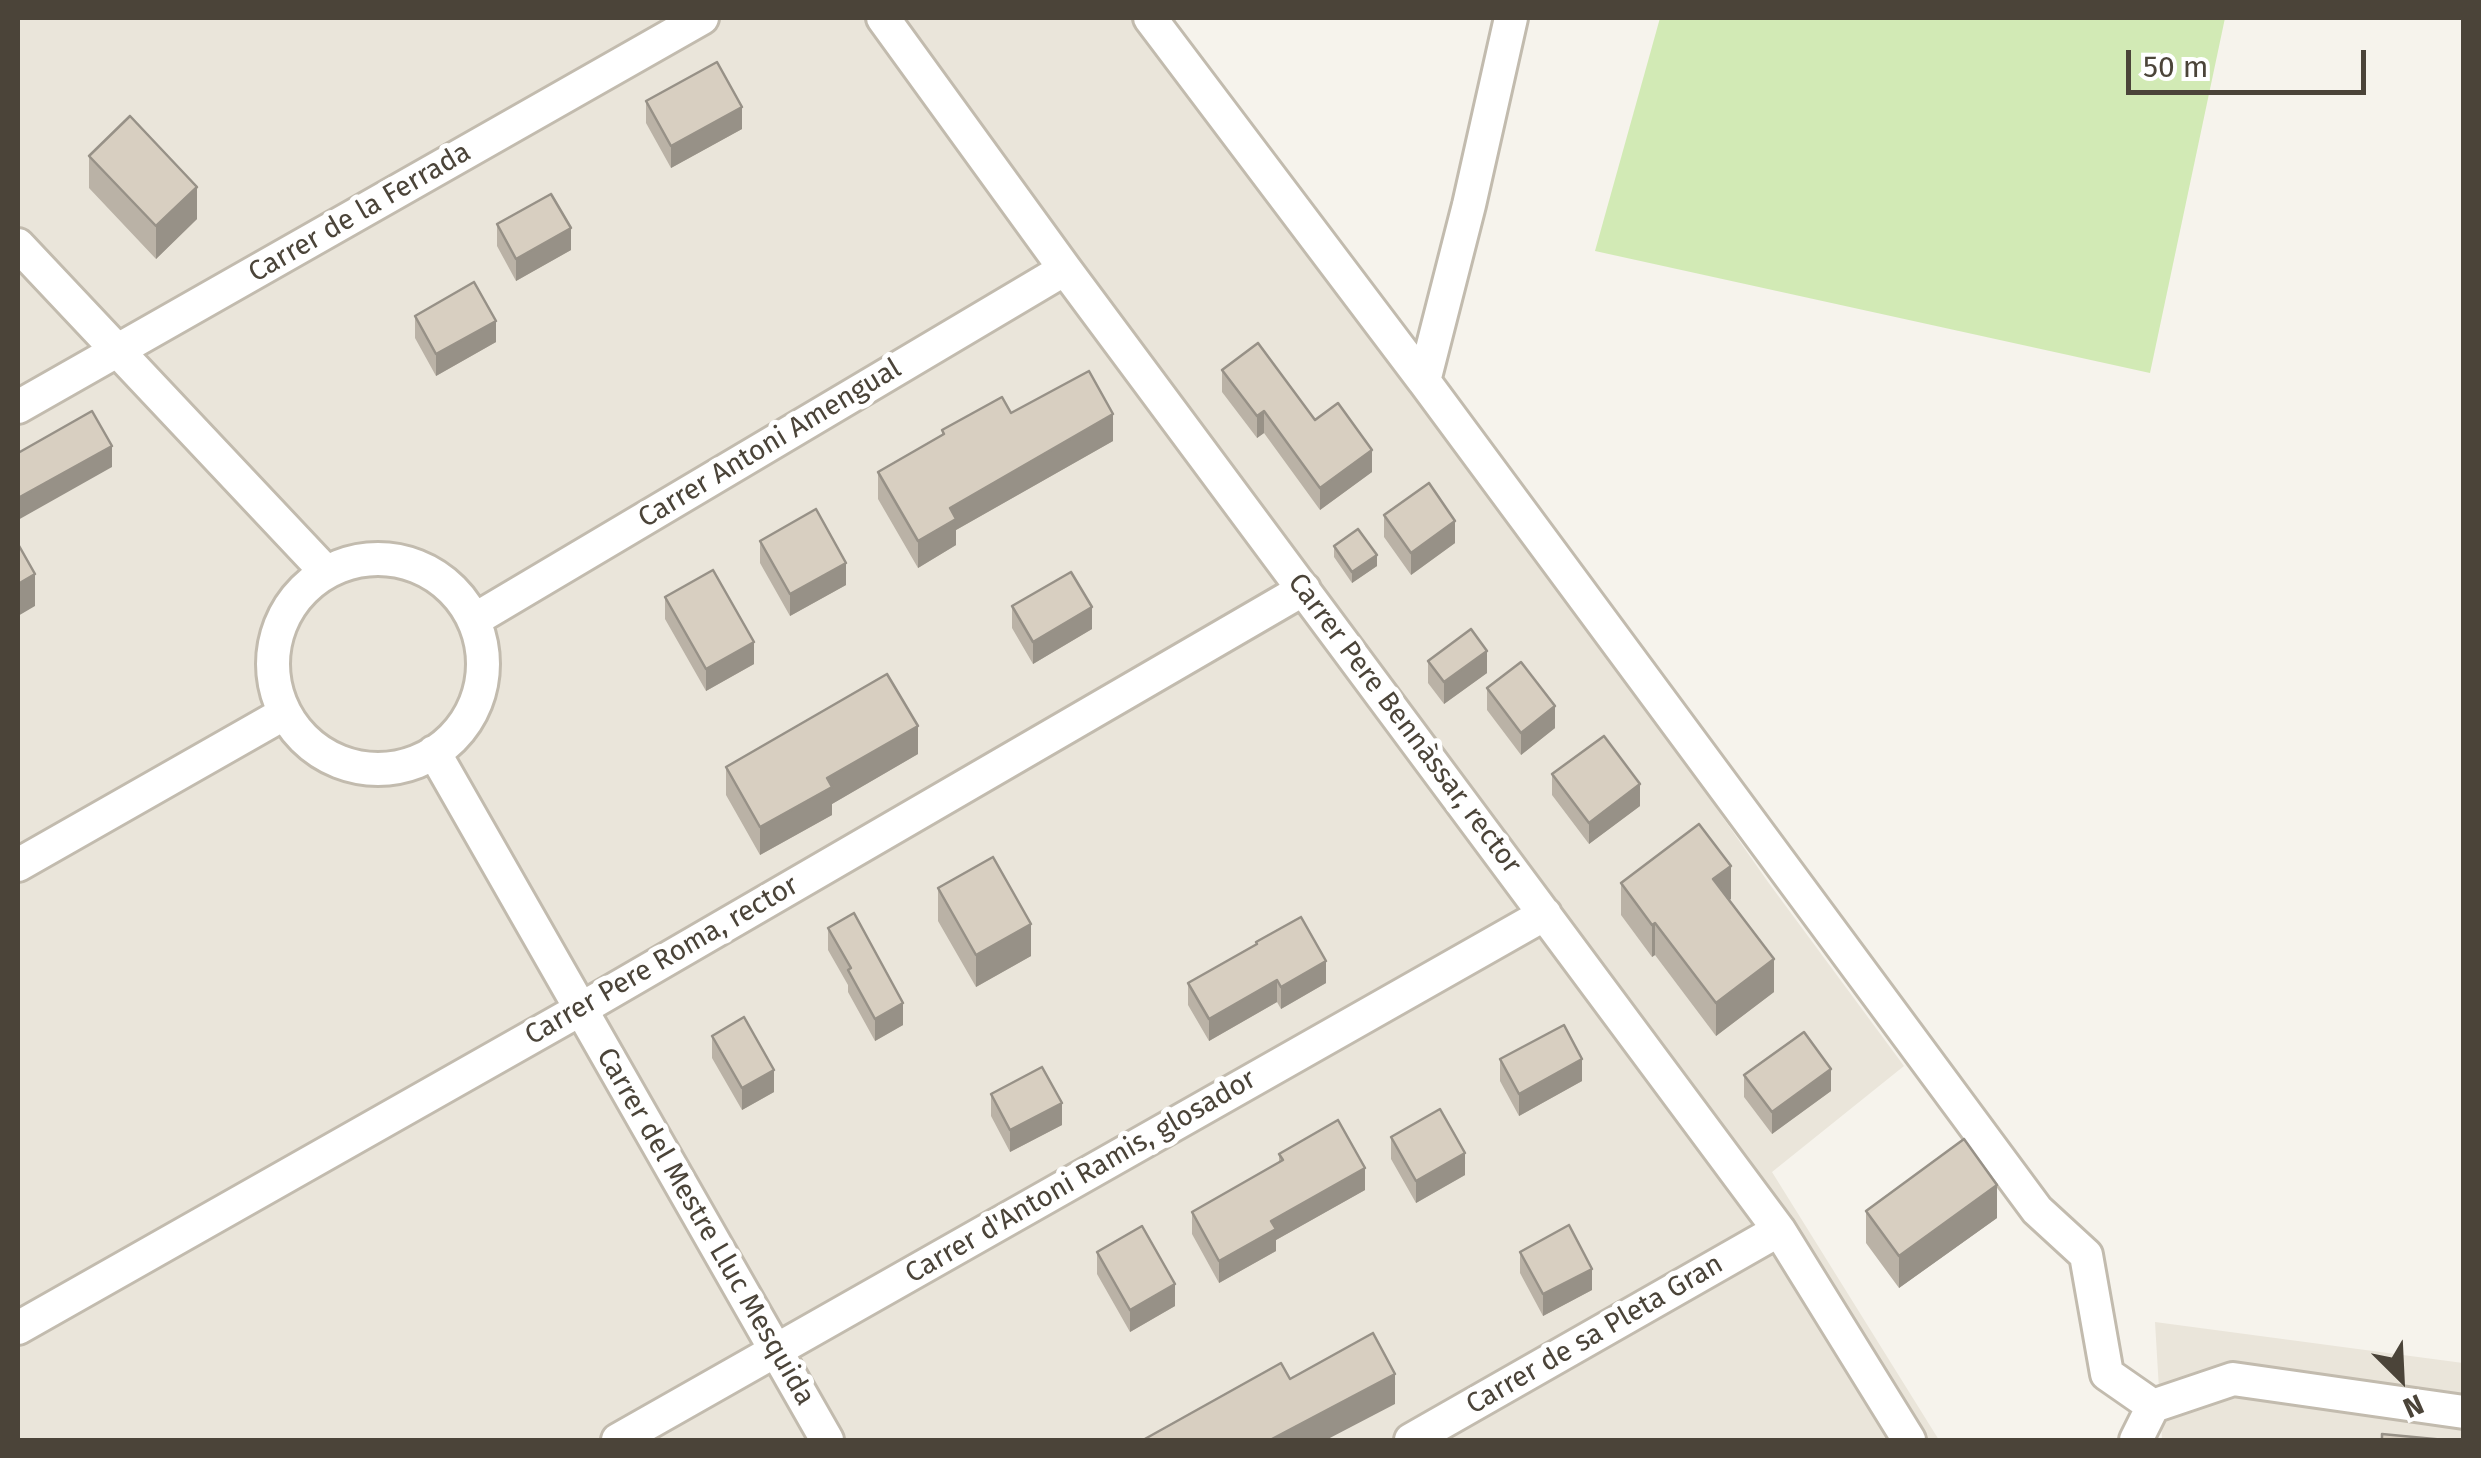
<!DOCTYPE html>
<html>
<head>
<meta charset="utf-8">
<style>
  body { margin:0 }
  #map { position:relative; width:2481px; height:1458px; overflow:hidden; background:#f6f3ec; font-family:"Fira Sans",sans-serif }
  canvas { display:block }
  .frame { position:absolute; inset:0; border:20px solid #4b4439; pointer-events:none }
  .north { position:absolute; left:2351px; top:1328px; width:100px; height:100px; -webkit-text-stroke:8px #fff; paint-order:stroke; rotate:156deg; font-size:28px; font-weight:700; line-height:40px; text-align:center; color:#4b4439 }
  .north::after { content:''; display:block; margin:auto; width:35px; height:45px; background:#4b4439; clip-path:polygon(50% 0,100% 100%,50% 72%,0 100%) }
  .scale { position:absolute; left:2126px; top:50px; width:240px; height:45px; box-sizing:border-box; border:5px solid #4b4439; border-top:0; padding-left:12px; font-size:30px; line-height:35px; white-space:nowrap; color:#4b4439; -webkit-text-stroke:8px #fff; paint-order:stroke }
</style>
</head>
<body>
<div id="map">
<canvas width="2481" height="1458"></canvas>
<div class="frame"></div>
<div class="north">N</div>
<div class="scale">50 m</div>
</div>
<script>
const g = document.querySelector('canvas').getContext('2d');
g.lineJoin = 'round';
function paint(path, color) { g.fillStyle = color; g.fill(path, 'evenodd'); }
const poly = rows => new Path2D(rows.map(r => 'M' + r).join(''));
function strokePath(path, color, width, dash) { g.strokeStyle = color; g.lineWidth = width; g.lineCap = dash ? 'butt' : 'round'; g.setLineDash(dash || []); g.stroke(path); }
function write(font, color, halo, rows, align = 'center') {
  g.font = font + ' "Fira Sans",sans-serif'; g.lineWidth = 10; g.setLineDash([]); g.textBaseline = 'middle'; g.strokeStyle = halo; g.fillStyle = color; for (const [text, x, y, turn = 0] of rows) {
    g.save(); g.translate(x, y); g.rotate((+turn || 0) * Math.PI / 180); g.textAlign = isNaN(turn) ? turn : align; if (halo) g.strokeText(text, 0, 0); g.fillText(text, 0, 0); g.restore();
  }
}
const residential = poly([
  [18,18,1146,18,1394,346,1768,882,1904,1066,1772,1172,1939,1440,18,1440],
  [2155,1322,2463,1363,2463,1440,2162,1440]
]);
const green = poly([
  [1660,18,2225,18,2150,373,1595,251]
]);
const minor = poly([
  [883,18,1065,269,1779,1230,1909,1440],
  [1150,18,1424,381],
  [1511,18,1469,205,1424,381,2037,1210,2086,1255,2107,1374,2153,1406],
  [18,245,326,572],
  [18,407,702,18],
  '273 664a105 105 0 1 1 210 0a105 105 0 1 1-210 0Z',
  [474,620,1065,269],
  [434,752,827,1440],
  [18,865,285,713],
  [18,1328,581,1009,1304,589],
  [2153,1406,2233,1379,2464,1412],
  [618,1440,1545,914],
  [1411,1440,1779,1230],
  [2136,1440,2153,1406]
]);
const wall = poly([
  [646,101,742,129,671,168,646,123],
  [89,156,197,219,156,259,89,188],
  [497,224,571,250,516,281,497,246],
  [415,316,496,342,436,376,415,338],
  [1222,370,1315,420,1372,472,1320,510,1264,433,1257,438,1222,392],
  [1011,413,1113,441,956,530,956,545,918,568,878,499,878,472,942,435,942,430],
  [1384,515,1455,543,1411,575,1384,537],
  [760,541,846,585,790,616,760,563],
  [1334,546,1377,566,1352,583,1334,557],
  [665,597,754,664,706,691,665,619],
  [1012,606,1092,629,1033,664,1012,628],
  [1428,661,1487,673,1444,704,1428,683],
  [1487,688,1555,728,1521,755,1487,710],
  [918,754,832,804,832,815,760,855,726,795,726,767],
  [1552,774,1640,806,1589,844,1552,795],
  [1621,883,1731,899,1729,900,1774,992,1716,1036,1655,955,1652,957,1621,915],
  [938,888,1031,956,976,987,938,921],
  [828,928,903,1025,875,1041,848,992,848,985,828,950],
  [1256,942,1326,983,1281,1009,1277,1002,1209,1041,1188,1005,1188,983,1256,945],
  [712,1036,774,1092,742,1110,712,1058],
  [1500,1059,1582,1081,1519,1116,1500,1081],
  [1744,1075,1831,1091,1772,1134,1744,1097],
  [991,1094,1062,1125,1010,1152,991,1116],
  [1391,1137,1465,1175,1416,1203,1391,1159],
  [1279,1154,1365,1190,1276,1240,1276,1251,1219,1283,1192,1234,1192,1212,1279,1163],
  [1866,1211,1997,1218,1899,1288,1866,1243],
  [1097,1252,1175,1306,1130,1332,1097,1274],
  [1520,1252,1592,1290,1543,1316,1520,1273]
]);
const shadedWall = poly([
  [742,107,742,129,671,168,671,146],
  [197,187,197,219,156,259,156,226],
  [571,228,571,250,516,281,516,259],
  [496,321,496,342,436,376,436,354],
  [1264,411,1264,433,1257,438,1257,416],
  [1113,414,1113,441,956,530,956,545,918,568,918,541,950,508],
  [112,446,112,467,18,520,18,498],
  [1372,450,1372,472,1320,510,1320,488],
  [1455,521,1455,543,1411,575,1411,553],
  [1377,555,1377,566,1352,583,1352,572],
  [846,563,846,585,790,616,790,594],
  [35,574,35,606,18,616,18,584],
  [1092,607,1092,629,1033,664,1033,642],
  [754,642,754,664,706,691,706,669],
  [1487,651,1487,673,1444,704,1444,682],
  [1555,706,1555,728,1521,755,1521,733],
  [918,726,918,754,832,804,832,815,760,855,760,827,827,778],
  [1640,784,1640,806,1589,844,1589,823],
  [1731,866,1731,899,1713,912,1713,879],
  [1655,923,1655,955,1652,957,1652,925],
  [1031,924,1031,956,976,987,976,955],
  [1774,959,1774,992,1716,1036,1716,1003],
  [1326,961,1326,983,1281,1009,1281,987],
  [1277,980,1277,1002,1209,1041,1209,1019],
  [903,1003,903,1025,875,1041,875,1019],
  [1582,1059,1582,1081,1519,1116,1519,1094],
  [1831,1069,1831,1091,1772,1134,1772,1112],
  [774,1070,774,1092,742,1110,742,1088],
  [1062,1103,1062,1125,1010,1152,1010,1130],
  [1465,1153,1465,1175,1416,1203,1416,1181],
  [1365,1168,1365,1190,1276,1240,1276,1251,1219,1283,1219,1261,1271,1221],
  [1997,1185,1997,1218,1899,1288,1899,1256],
  [1592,1269,1592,1290,1543,1316,1543,1294],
  [1175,1284,1175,1306,1130,1332,1130,1310],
  [1395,1374,1395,1404,1326,1440,1270,1440]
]);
const building = poly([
  [717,62,742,107,671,146,646,101,717,62],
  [130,116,197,187,156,226,89,156,130,116],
  [551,194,571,228,516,259,497,224,551,194],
  [474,282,496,321,436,354,415,316,474,282],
  [1258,343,1315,420,1338,403,1372,450,1320,488,1264,411,1257,416,1222,370,1258,343],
  [1089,371,1113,414,950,508,956,519,918,541,878,472,944,434,942,430,1002,397,1011,413,1089,371],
  [92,411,112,446,18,498,18,453,92,411],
  [1429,483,1455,521,1411,553,1384,515,1429,483],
  [816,509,846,563,790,594,760,541,816,509],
  [1358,529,1377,555,1352,572,1334,546,1358,529],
  [18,544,35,574,18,584,18,544],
  [713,570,754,642,706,669,665,597,713,570],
  [1071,572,1092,607,1033,642,1012,606,1071,572],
  [1471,629,1487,651,1444,682,1428,661,1471,629],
  [1521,662,1555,706,1521,733,1487,688,1521,662],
  [887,674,918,726,827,778,832,787,760,827,726,767,887,674],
  [1604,736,1640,784,1589,823,1552,774,1604,736],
  [1699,824,1731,866,1713,879,1774,959,1716,1003,1655,923,1652,925,1621,883,1699,824],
  [993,857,1031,924,976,955,938,888,993,857],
  [854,913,903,1003,875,1019,848,970,851,968,828,928,854,913],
  [1301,917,1326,961,1281,987,1277,980,1209,1019,1188,983,1257,944,1256,942,1301,917],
  [744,1017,774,1070,742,1088,712,1036,744,1017],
  [1564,1025,1582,1059,1519,1094,1500,1059,1564,1025],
  [1804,1032,1831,1069,1772,1112,1744,1075,1804,1032],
  [1042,1067,1062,1103,1010,1130,991,1094,1042,1067],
  [1440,1109,1465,1153,1416,1181,1391,1137,1440,1109],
  [1338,1120,1365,1168,1271,1221,1276,1229,1219,1261,1192,1212,1283,1160,1279,1154,1338,1120],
  [1964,1139,1997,1185,1899,1256,1866,1211,1964,1139],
  [1569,1225,1592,1269,1543,1294,1520,1252,1569,1225],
  [1142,1226,1175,1284,1130,1310,1097,1252,1142,1226],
  [1373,1333,1395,1374,1270,1440,1143,1440,1281,1363,1290,1379,1373,1333],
  [2382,1434,2445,1440,2382,1440,2382,1434]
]);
const streetNames = [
  ["Carrer de la Ferrada",360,213,-30],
  ["Carrer Antoni Amengual",770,444,-31],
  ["Carrer Pere Bennàssar, rector",1404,724,53],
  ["Carrer Pere Roma, rector",662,961,-30],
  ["Carrer d'Antoni Ramis, glosador",1081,1177,-30],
  ["Carrer del Mestre Lluc Mesquida",705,1227,60],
  ["Carrer de sa Pleta Gran",1595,1335,-30]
];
paint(residential, '#eae5da');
paint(green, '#d2eab5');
strokePath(minor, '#c2bbae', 38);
strokePath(minor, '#fff', 32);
paint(wall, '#bab2a6');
paint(shadedWall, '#979187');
paint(building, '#d8cfc1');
strokePath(building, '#979187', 2.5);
write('28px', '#4b4439', '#fff', streetNames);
</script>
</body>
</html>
